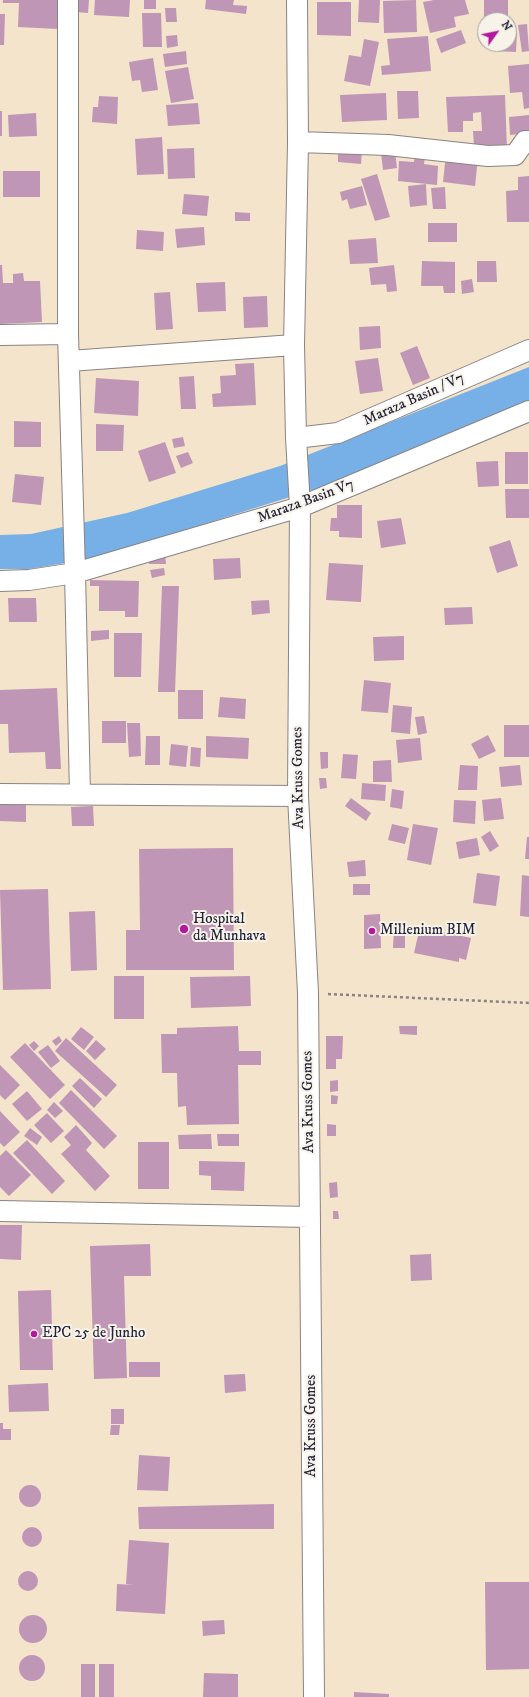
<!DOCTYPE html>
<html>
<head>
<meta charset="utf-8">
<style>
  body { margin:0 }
  #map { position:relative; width:529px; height:1697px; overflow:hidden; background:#f3e4cb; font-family:"IM FELL DW Pica",serif }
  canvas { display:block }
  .north { position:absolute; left:477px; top:12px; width:40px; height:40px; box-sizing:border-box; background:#f7f3e8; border:1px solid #a29fa3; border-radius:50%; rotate:57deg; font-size:11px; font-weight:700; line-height:16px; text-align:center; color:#22223b }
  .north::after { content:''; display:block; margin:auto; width:14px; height:18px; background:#b5179e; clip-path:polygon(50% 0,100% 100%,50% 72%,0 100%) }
</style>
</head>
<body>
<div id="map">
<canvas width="529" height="1697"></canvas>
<div class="north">N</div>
</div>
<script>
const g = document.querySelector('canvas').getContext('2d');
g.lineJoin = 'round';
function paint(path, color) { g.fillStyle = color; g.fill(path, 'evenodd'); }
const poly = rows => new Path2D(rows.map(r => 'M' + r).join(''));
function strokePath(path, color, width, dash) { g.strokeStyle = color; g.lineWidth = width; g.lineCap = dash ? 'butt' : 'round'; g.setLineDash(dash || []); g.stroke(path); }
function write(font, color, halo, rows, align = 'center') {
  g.font = font + ' "IM FELL DW Pica",serif'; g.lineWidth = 4; g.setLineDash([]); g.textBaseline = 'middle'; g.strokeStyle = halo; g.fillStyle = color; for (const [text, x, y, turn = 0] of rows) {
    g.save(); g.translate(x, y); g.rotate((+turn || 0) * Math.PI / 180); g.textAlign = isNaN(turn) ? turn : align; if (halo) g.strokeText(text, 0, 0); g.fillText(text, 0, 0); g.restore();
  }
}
const water = poly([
  [529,367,529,400,325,486,96,558,29,569,0,569,0,535,31,534,127,513,280,466]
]);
const building = poly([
  [3,0,58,0,58,29,18,27,19,3,3,3],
  [77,0,89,0,88,13,76,12],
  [95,0,130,0,129,17,94,15],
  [144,0,156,0,156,9,144,9],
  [206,0,234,0,233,5,247,6,246,14,205,9],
  [359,0,380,0,379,23,358,22],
  [416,0,417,32,384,33,383,1],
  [434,0,465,0,469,14,454,17,456,27,430,33,423,2],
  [484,0,508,0,508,17,484,16],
  [317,2,351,2,351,36,317,35],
  [165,8,176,8,177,22,166,22],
  [142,13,161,13,162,47,143,47],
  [0,14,5,14,4,45,0,45],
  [527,24,529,51,522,52,518,25],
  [461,30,466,43,441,53,436,39],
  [509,31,517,32,516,52,494,51,494,44,509,44],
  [177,35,178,46,167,48,166,36],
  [428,36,431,71,382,75,381,66,390,65,387,39],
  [364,39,379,42,370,86,344,81,349,55,361,57],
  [186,51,187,64,165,67,163,54],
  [153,58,158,90,142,92,140,80,132,81,129,62],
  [529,64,529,108,524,109,522,92,510,93,508,66],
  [188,67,194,99,171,103,165,71],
  [397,91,418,91,419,118,398,119],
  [386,93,387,120,342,122,340,95],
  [505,95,507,150,474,147,473,131,482,131,481,112,473,113,473,121,463,121,463,132,448,132,446,97],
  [99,96,118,97,117,124,92,122,93,107,98,107],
  [198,103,200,124,168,126,166,105],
  [0,111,2,111,2,136,0,136],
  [36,113,37,136,9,137,8,115],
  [529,115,529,133,510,135,509,117],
  [162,137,164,174,137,175,135,139],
  [194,148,195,178,168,179,167,149],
  [338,149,362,151,361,164,338,162],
  [395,151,397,168,383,170,381,153],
  [446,154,478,158,475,186,443,182],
  [415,155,425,156,424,164,438,166,437,185,398,181,399,161,414,162],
  [3,171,40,171,40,197,3,197],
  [377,174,390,217,375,221,361,179],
  [529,176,529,222,507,222,506,191,518,190,518,177],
  [426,184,427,205,410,207,408,186],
  [362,186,367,205,350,209,347,199,342,201,340,192],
  [445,187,446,209,433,209,431,188],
  [184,194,209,196,207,216,182,214],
  [235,212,250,213,250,221,235,221],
  [428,223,457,223,457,242,428,242],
  [204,227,205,245,177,248,175,229],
  [137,230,164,232,163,251,136,249],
  [376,238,378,263,350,264,348,240],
  [422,261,455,262,455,293,444,293,443,286,421,286],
  [477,261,496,261,497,282,477,282],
  [0,265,2,265,3,283,13,283,13,274,23,273,24,281,40,281,42,322,0,324],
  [394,265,397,291,387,292,386,284,371,285,369,268],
  [472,279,474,292,462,294,461,281],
  [225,282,226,311,198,312,196,283],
  [170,292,173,329,156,330,154,293],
  [267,296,268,327,244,328,243,297],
  [380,326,381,348,360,350,359,327],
  [417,346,430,378,413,385,400,353],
  [378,358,383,391,360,394,355,361],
  [254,363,256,405,213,407,212,394,221,393,220,376,236,375,235,364],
  [194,376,196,409,181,409,179,377],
  [96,378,139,381,138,416,94,413],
  [14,421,41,422,41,447,14,447],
  [96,424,124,425,123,451,96,451],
  [183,437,185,446,174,448,172,439],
  [165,442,176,473,149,482,138,451],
  [188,452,193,463,181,468,176,456],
  [505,452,528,452,528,484,505,484],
  [498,461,499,486,478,487,476,462],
  [15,474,44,477,41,505,12,502],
  [505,489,529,489,529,518,506,518],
  [337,505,362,505,362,538,339,537,339,531,330,531,331,518,337,518],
  [401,518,406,544,381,548,377,521],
  [510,540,518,566,497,573,489,547],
  [149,552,165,552,166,564,149,564],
  [240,558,241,578,214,580,213,559],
  [329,563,363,565,361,602,326,600],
  [164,568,165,575,152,578,150,570],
  [90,580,139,581,138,617,125,617,125,611,99,611,99,586,90,586],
  [162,586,179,586,175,692,158,692],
  [8,598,36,598,37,622,9,622],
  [269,600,270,613,252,615,251,601],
  [472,607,473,624,445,625,444,608],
  [109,630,109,639,91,641,91,631],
  [114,633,142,633,141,677,114,677],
  [404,636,404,660,374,661,373,637],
  [364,680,391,683,388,713,361,711],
  [57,688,61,769,46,769,45,752,9,753,8,724,0,724,0,690],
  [178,690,203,690,203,719,178,719],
  [220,697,246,699,245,719,218,717],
  [393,705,412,707,410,734,391,732],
  [424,716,427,733,418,735,415,717],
  [102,721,126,721,126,743,102,743],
  [127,723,140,723,141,756,129,757],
  [504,725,529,725,529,757,504,757],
  [488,735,496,751,479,759,471,744],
  [146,736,160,736,160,765,145,765],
  [206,736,249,738,248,759,206,757],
  [420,738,422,760,398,763,396,740],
  [171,744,188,746,186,767,169,765],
  [191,747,201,748,200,767,190,766],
  [320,752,328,752,328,768,321,769],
  [343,754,358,755,356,779,341,778],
  [391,760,392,782,373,782,373,761],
  [460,765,478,766,477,790,458,790],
  [520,765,522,785,501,787,499,767],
  [319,778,326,778,327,788,320,789],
  [362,783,386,785,385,801,361,799],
  [392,789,404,791,402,809,390,807],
  [351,798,371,813,366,821,345,806],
  [501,798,504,819,484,821,482,800],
  [454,800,476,801,475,824,453,822],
  [0,805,26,805,26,822,0,821],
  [93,806,94,826,72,826,71,807],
  [392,824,409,828,405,844,388,840],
  [413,824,438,828,431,865,407,860],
  [490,831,499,846,490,852,481,837],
  [527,837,529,837,529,859,525,859],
  [477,838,480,855,459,859,456,842],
  [233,848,234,970,126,970,126,930,140,930,139,849],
  [365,860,366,876,349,877,347,862],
  [477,873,500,876,496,906,473,903],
  [522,875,529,876,529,917,520,916],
  [353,884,370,884,370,895,353,895],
  [48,889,51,989,3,990,0,890],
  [95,911,97,970,71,971,69,912],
  [380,914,381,948,364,949,364,915],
  [420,927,471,938,466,960,459,958,459,962,414,953],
  [394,928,405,929,405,948,393,948],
  [114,976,144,976,144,1019,114,1019],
  [250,976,251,1006,191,1008,190,977],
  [238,1026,239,1051,261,1051,261,1065,238,1065,239,1124,187,1125,186,1106,178,1107,177,1073,162,1073,161,1034,177,1034,177,1028],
  [399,1026,417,1026,417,1035,400,1034],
  [81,1027,94,1037,84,1050,71,1039],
  [59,1036,62,1041,56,1046,52,1041],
  [326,1036,343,1036,342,1059,336,1059,336,1069,326,1069],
  [66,1038,117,1085,106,1097,55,1051],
  [96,1040,106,1049,95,1060,86,1051],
  [34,1041,39,1046,34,1051,29,1045],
  [25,1043,65,1085,50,1099,10,1057],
  [48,1045,60,1061,51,1068,38,1052],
  [0,1065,20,1085,5,1100,0,1095],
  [80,1078,102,1099,94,1108,72,1086],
  [338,1080,338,1091,330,1092,330,1081],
  [71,1090,117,1136,104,1149,59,1103],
  [27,1091,42,1109,27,1121,12,1104],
  [331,1095,338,1096,337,1104,331,1104],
  [54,1102,63,1111,55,1118,47,1110],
  [0,1111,20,1132,4,1147,0,1143],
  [47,1113,64,1131,51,1143,34,1125],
  [327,1124,336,1125,336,1136,327,1136],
  [76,1125,92,1143,86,1150,110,1176,95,1191,61,1154,71,1145,64,1137],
  [30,1128,42,1137,37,1145,24,1136],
  [211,1134,212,1149,179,1149,178,1135],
  [217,1134,239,1134,239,1146,218,1146],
  [27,1140,65,1181,52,1194,13,1153],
  [138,1142,169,1142,169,1189,138,1189],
  [6,1150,31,1175,9,1196,0,1187,0,1156],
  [199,1161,245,1162,244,1191,211,1190,211,1176,199,1175],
  [337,1182,338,1197,330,1198,329,1183],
  [333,1211,338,1211,339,1219,333,1219],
  [0,1225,22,1225,21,1260,0,1259],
  [150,1244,151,1276,124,1276,127,1378,94,1379,90,1246],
  [431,1254,432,1280,411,1281,410,1255],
  [51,1290,53,1370,20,1370,18,1291],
  [129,1362,160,1362,160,1377,129,1377],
  [245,1374,246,1391,225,1393,224,1375],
  [48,1383,49,1411,9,1412,8,1385],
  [111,1409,124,1409,124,1424,111,1424],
  [0,1423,3,1423,3,1429,11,1429,11,1440,0,1440],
  [111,1425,120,1425,119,1435,110,1435],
  [139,1455,170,1457,168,1491,137,1490],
  '19 1496a11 11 0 1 1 22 0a11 11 0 1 1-22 0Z',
  [274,1504,274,1529,139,1529,138,1507],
  '22 1537a10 10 0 1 1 20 0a10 10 0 1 1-20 0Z',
  [129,1540,169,1543,165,1614,116,1611,117,1584,134,1585,126,1584],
  '18 1581a10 10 0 1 1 20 0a10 10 0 1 1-20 0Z',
  [485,1582,529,1582,529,1669,486,1670],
  '19 1629a14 14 0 1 1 28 0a14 14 0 1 1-28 0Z',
  [224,1620,225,1634,203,1636,202,1621],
  '19 1668a13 13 0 1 1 26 0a13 13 0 1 1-26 0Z',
  [81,1664,95,1664,95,1697,81,1697],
  [99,1664,114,1664,114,1697,99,1697],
  [204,1673,238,1674,238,1697,203,1697],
  [354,1692,389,1694,389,1697,354,1697]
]);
const path = poly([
  [328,994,529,1003]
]);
const minor = poly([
  [68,0,68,334,75,573,80,794],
  [297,0,298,142,294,345,296,438,300,507,298,796,308,993,314,1697],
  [298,142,388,145,488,156,515,155,525,141,529,141],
  [0,335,68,334],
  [69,361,294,345],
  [296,438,338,433,529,350],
  [0,581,29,580,75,573,300,507,529,411],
  [0,794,298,796],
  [0,1211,310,1217]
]);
const markers = [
  [184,929,5,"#b5179e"],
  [372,931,4,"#b5179e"],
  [34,1334,4,"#b5179e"]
];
const streetNames = [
  ["Maraza Basin / V7",414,400,-24],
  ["Maraza Basin V7",306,502,-20],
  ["Ava Kruss Gomes",299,778,-91],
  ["Ava Kruss Gomes",309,1102,-91],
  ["Ava Kruss Gomes",312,1426,-90]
];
const poiNames = [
  ["Hospital",193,920],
  ["da Munhava",193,937],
  ["Millenium BIM",380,931],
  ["EPC 25 de Junho",42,1334]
];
paint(water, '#76b0e7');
paint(building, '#bf96b5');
strokePath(minor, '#8a8383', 22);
strokePath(path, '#8a8383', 2.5, [3, 3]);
strokePath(minor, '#fff', 20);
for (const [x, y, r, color] of markers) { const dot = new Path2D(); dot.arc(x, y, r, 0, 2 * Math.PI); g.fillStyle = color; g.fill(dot); strokePath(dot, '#f7f3e8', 1.5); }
write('15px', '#22223b', '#f7f3e8', streetNames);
write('15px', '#22223b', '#f7f3e8', poiNames, 'left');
</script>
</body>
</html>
